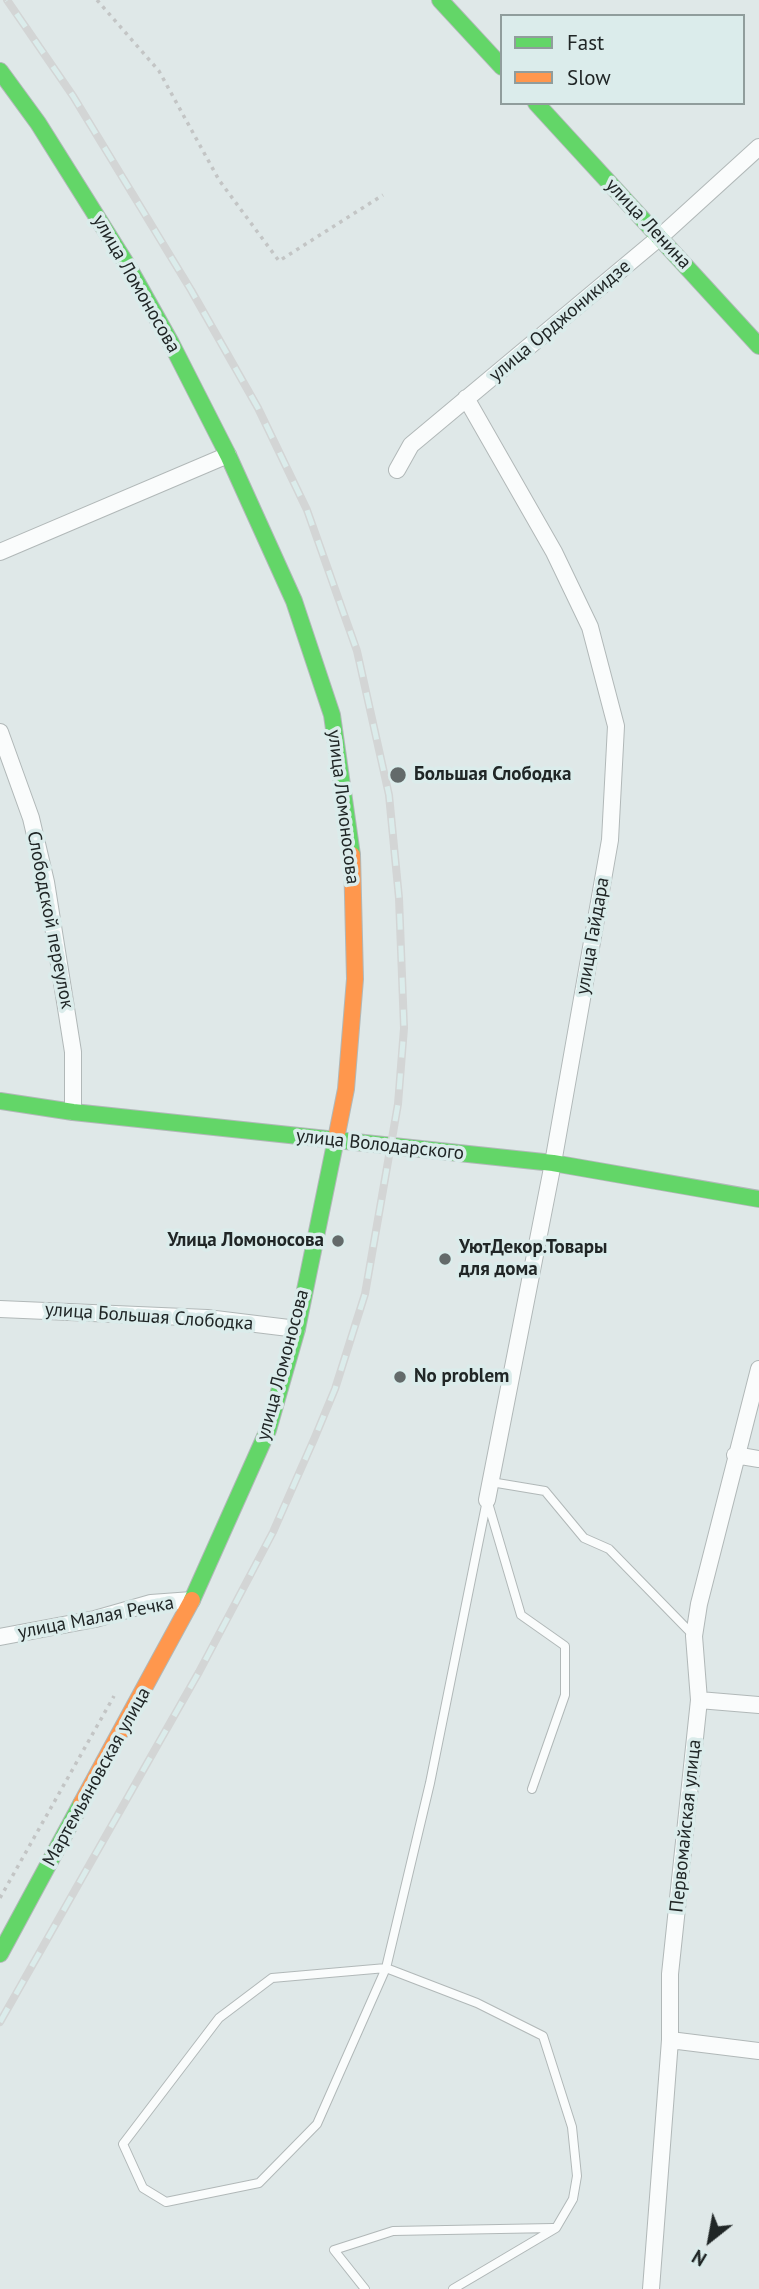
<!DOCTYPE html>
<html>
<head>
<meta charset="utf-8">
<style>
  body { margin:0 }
  #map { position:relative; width:759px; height:2289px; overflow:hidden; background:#dfe8e8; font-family:"PT Sans",sans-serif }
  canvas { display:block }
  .legend { position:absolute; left:500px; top:14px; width:245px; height:91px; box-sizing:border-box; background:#dbeceb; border:2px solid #909d9c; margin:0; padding:9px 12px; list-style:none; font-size:21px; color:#202626 }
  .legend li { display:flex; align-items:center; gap:14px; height:35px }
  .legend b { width:35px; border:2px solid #909d9c }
  .north { position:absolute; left:675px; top:2205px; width:70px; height:70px; -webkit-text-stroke:5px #dbeceb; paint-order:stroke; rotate:211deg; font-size:19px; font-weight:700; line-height:28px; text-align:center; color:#202626 }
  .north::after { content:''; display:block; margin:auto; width:24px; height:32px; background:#202626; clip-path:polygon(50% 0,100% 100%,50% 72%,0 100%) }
</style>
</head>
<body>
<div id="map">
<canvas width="759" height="2289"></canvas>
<ul class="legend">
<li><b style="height:9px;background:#63d668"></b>Fast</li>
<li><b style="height:9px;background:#ff974d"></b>Slow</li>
</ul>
<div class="north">N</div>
</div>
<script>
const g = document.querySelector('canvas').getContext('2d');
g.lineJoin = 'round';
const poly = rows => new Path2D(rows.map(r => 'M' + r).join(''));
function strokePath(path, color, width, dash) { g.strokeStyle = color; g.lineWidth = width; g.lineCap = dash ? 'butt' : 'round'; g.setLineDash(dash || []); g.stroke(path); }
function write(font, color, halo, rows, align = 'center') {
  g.font = font + ' "PT Sans",sans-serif'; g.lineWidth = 7; g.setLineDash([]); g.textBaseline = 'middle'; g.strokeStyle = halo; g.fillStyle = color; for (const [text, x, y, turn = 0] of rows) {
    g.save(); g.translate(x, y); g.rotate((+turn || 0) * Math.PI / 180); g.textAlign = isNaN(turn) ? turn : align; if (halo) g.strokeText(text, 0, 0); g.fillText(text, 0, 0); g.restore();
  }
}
const path = poly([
  [97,0,159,71,219,180,279,261,383,195],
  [0,1898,114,1696]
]);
const lane = poly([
  [491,1482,545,1491,584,1538,609,1549,694,1636],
  [488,1503,521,1615,565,1646,565,1695,532,1789],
  [386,1968,317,2124,259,2183,166,2202,143,2188,123,2144,219,2018,272,1978,386,1968],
  [365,2289,334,2250,393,2231,553,2228],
  [453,2289,556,2228,573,2199,577,2176,572,2127,543,2036,477,2003,386,1968,430,1783,487,1500]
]);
const street = poly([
  [466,398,554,552,590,627,616,726,610,840,553,1163,487,1500],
  [397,470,411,445,660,237,759,147],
  [0,552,228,455],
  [0,732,31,818,46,882,73,1052,73,1112],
  [0,1309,207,1318,297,1329],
  [735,1455,759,1459],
  [0,1637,95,1619,151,1603,192,1600],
  [699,1700,759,1705],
  [670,2040,759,2051],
  [651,2289,670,2040,670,1974,699,1700,694,1636,699,1604,759,1369]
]);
const fast = poly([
  [440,0,502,67],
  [0,71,38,123,129,268,171,343,228,455,294,601,332,715,352,855],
  [536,103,759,346],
  [0,1101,73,1112,553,1163,759,1199],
  [192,1600,268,1430,297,1329,337,1134],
  [0,1954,81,1804]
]);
const slow = poly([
  [337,1134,346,1089,355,979,352,855],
  [81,1804,192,1600]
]);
const rail = poly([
  [0,2022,199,1672,273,1532,315,1437,335,1389,365,1294,398,1104,404,1028,399,898,389,795,357,651,307,510,258,408,191,290,73,96,7,0]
]);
const markers = [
  [398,775,9,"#636a6a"],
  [338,1241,7,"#636a6a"],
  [445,1259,7,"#636a6a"],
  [400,1377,7,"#636a6a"]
];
const streetNames = [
  ["улица Ленина",648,224,47],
  ["улица Ломоносова",136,284,60],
  ["улица Орджоникидзе",560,321,-40],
  ["улица Ломоносова",343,807,83],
  ["Слободской переулок",50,920,79],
  ["улица Гайдара",593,936,-80],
  ["улица Володарского",380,1145,6],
  ["улица Большая Слободка",149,1317,4],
  ["улица Ломоносова",283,1365,-75],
  ["улица Малая Речка",96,1618,-11],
  ["Мартемьяновская улица",97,1777,-61],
  ["Первомайская улица",686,1826,-84]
];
const poiNames = [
  ["Большая Слободка",414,775],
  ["Улица Ломоносова",324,1241,"right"],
  ["УютДекор.Товары",459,1248],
  ["для дома",459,1270],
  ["No problem",414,1377]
];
strokePath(lane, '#b1b8b8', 10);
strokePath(street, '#b1b8b8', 18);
strokePath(fast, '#b1b8b8', 18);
strokePath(slow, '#b1b8b8', 18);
strokePath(path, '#c3c5c5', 3.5, [3.5, 5]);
strokePath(lane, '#fafcfc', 8);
strokePath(street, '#fafcfc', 16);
strokePath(fast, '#63d668', 16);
strokePath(slow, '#ff974d', 16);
strokePath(rail, '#d3d5d5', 8);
strokePath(rail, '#dbeceb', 5, [16]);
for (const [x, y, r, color] of markers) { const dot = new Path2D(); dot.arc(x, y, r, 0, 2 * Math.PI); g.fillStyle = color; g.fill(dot); strokePath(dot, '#dbeceb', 2.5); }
write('19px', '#202626', '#dbeceb', streetNames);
write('bold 19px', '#202626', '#dbeceb', poiNames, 'left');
</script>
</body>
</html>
